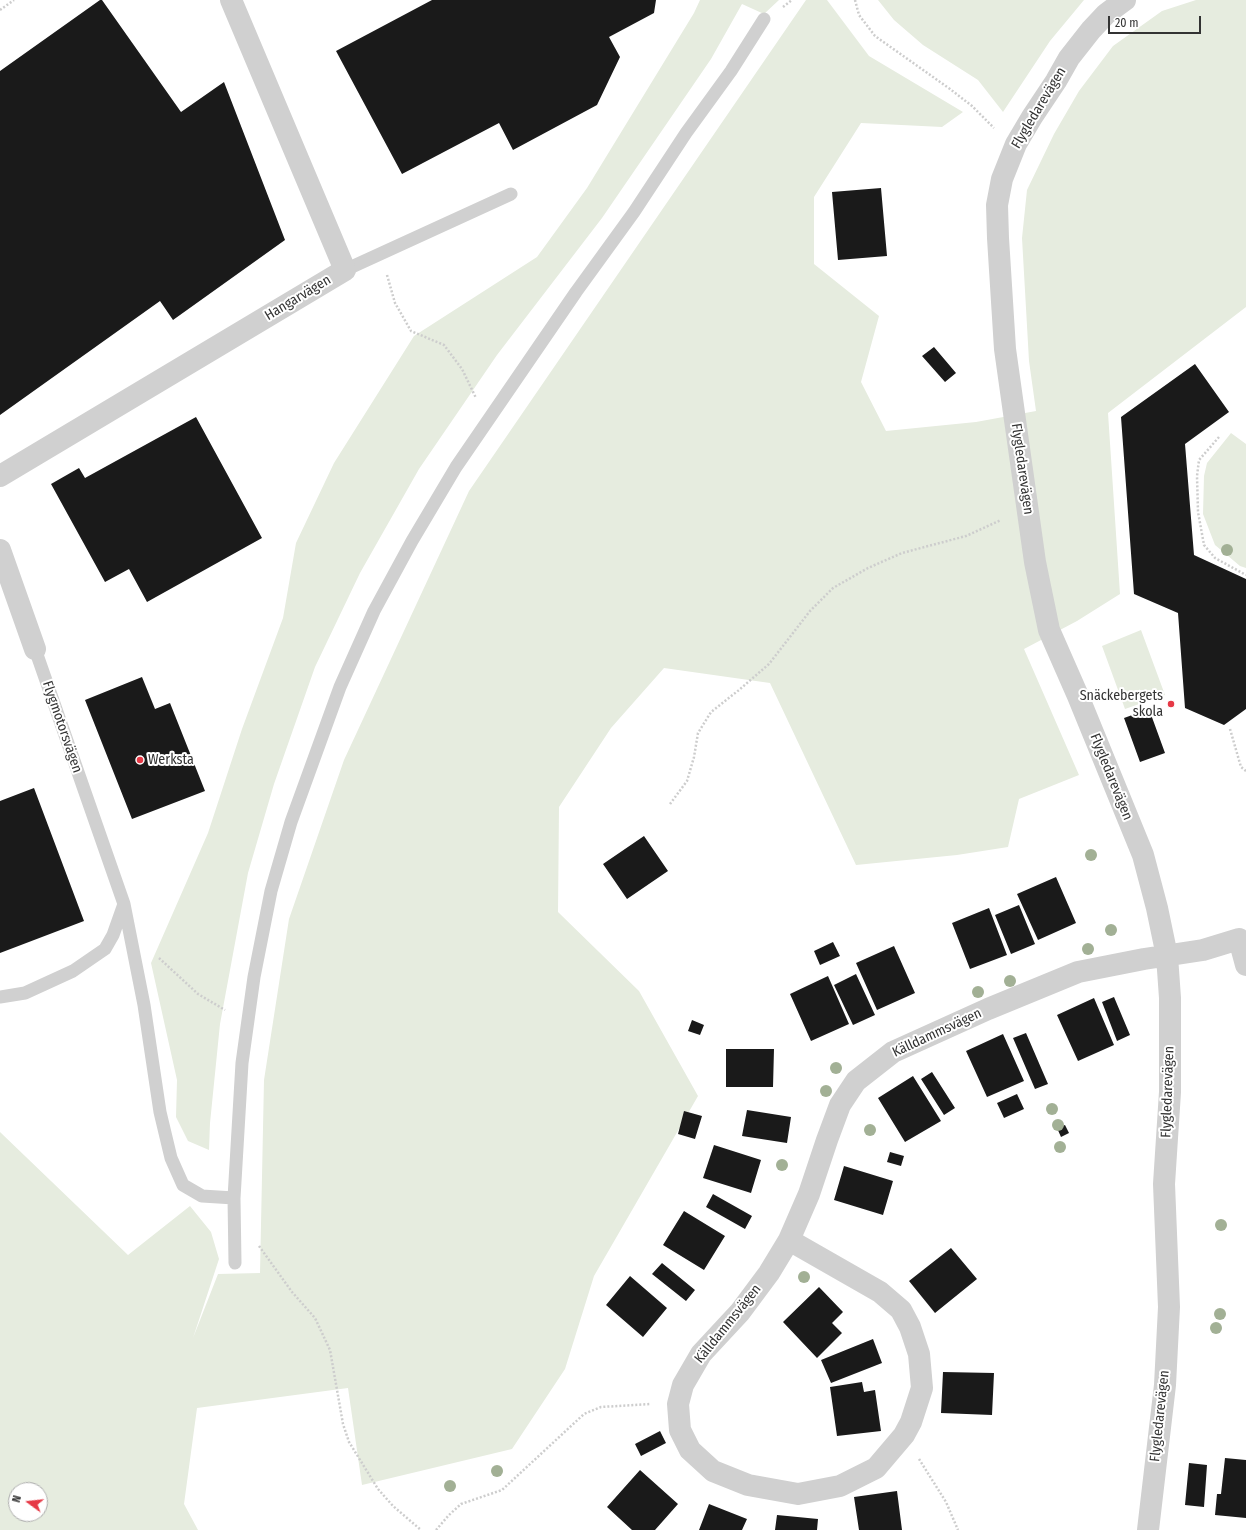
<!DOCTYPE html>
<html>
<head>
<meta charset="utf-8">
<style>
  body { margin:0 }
  #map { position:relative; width:1246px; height:1530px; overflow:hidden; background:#fff; font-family:"Fira Sans Condensed",sans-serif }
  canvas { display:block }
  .north { position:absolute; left:8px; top:1482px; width:40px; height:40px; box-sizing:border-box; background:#fff; border:1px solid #adadad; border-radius:50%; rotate:285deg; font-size:11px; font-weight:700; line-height:16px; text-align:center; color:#333 }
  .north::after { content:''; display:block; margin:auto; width:14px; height:18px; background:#e63946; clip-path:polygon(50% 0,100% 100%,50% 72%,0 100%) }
  .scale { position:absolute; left:1108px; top:16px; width:93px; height:18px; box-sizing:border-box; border:2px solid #333; border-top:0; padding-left:5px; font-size:12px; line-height:14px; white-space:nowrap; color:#333; -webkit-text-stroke:3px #fff; paint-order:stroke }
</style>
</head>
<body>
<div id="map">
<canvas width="1246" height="1530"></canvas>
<div class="north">N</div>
<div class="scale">20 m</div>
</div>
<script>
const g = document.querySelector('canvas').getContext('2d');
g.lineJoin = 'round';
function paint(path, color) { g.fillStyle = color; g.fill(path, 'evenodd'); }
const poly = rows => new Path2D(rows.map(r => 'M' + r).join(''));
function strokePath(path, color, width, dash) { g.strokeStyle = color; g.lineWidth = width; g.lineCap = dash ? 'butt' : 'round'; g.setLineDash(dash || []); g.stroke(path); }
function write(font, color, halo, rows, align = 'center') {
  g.font = font + ' "Fira Sans Condensed",sans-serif'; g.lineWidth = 4; g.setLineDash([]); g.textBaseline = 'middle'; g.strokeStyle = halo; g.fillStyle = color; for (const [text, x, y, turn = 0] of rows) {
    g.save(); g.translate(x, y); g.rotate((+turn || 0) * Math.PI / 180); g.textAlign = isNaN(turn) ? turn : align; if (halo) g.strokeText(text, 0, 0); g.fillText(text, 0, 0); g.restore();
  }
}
const green = poly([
  [700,0,779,0,764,14,742,4,711,59,602,218,497,355,419,469,360,573,315,667,274,784,248,873,220,1024,210,1123,209,1150,188,1141,176,1117,177,1080,151,963,208,833,242,729,283,618,296,543,334,463,414,336,537,257,587,188,694,13],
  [806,0,827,0,869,56,963,112,942,127,861,123,814,197,814,264,879,316,861,382,886,431,976,422,1036,411,1029,361,1022,238,1027,190,1054,134,1079,91,1113,46,1162,11,1196,0,1246,0,1246,307,1108,413,1120,594,1077,621,1024,649,1079,775,1019,799,1008,847,957,855,856,865,770,683,664,668,611,728,559,807,558,912,639,991,698,1096,594,1276,565,1369,512,1449,362,1485,348,1388,197,1408,184,1504,198,1530,0,1530,0,1132,128,1255,190,1206,211,1232,219,1259,193,1338,218,1274,260,1273,264,1080,289,919,344,760,469,491],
  [16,1490,40,1490,40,1514,16,1514],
  [878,0,1084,0,1050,41,1003,112,978,80,923,45,894,20],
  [1231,433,1246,444,1246,568,1240,566,1215,545,1203,514,1204,476,1207,463],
  [1141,630,1165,695,1125,709,1102,646]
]);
const building = poly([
  [100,0,102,0,181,112,224,82,285,240,173,320,160,301,0,415,0,71],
  [432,0,656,0,654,13,609,37,620,57,597,105,513,150,499,123,402,174,336,51],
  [881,188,887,256,838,260,832,192],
  [934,347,956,373,945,382,922,356],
  [1195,364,1229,412,1185,444,1194,555,1246,579,1246,709,1224,725,1185,708,1178,613,1134,594,1121,417],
  [196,417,262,538,147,602,129,569,105,582,51,484,79,468,85,478],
  [142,677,155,709,170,703,205,791,132,819,85,700],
  [1149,709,1165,753,1140,762,1124,718],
  [34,788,84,921,0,953,0,801],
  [644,836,668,871,627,899,603,864],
  [1056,877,1076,923,1038,940,1017,894],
  [1019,905,1035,944,1011,954,995,915],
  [989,908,1007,955,970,969,952,923],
  [833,942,840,956,820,965,814,951],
  [894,946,915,993,877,1010,856,963],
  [856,974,875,1015,853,1025,834,985],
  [828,976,849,1024,811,1041,790,994],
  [1114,997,1130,1035,1117,1041,1102,1002],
  [1094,998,1114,1045,1078,1061,1057,1015],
  [692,1020,704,1025,700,1035,688,1031],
  [1026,1033,1048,1084,1035,1089,1013,1038],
  [1003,1034,1024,1081,987,1097,966,1051],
  [726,1049,774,1049,773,1087,726,1087],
  [932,1072,955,1108,944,1115,921,1079],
  [913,1076,941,1121,905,1142,878,1098],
  [1017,1094,1024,1109,1004,1118,997,1103],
  [747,1110,791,1117,787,1143,742,1136],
  [684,1111,702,1116,695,1139,678,1134],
  [1065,1125,1069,1133,1061,1137,1057,1128],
  [714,1145,761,1160,751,1193,703,1178],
  [890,1152,904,1156,901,1166,887,1162],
  [844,1166,893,1181,883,1215,834,1200],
  [713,1194,752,1216,745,1229,706,1207],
  [684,1211,725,1236,704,1270,663,1245],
  [951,1248,977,1279,935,1313,909,1281],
  [662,1263,695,1290,686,1301,652,1274],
  [630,1276,667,1308,643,1337,606,1305],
  [819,1287,843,1312,832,1323,842,1333,817,1358,783,1322],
  [873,1339,882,1363,831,1383,821,1360],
  [943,1372,994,1373,992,1415,941,1413],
  [862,1382,864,1392,875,1390,881,1431,837,1436,830,1387],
  [660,1431,666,1443,641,1456,635,1444],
  [1225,1458,1246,1460,1246,1518,1215,1515,1217,1494,1221,1494],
  [1189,1463,1207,1465,1204,1507,1185,1505],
  [640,1470,678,1504,655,1530,632,1530,607,1507],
  [897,1491,902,1530,859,1530,854,1497],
  [709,1504,747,1519,742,1530,699,1530],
  [777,1515,818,1519,817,1530,775,1530]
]);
const path = poly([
  [855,0,859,15,875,36,950,89,972,106,994,128],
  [783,7,792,0],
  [0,10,14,0],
  [387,275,395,303,411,331,444,345,462,369,476,398],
  [1219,437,1199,460,1197,476,1198,512,1204,545,1215,558,1246,575],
  [1230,729,1241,767,1246,771],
  [670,804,687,781,694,757,698,733,711,712,739,690,769,664,810,611,833,588,868,568,902,553,966,536,1001,520],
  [159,958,198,994,225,1010],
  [259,1246,292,1292,315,1318,330,1350,343,1424,349,1442,378,1489,393,1506,421,1530],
  [919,1459,946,1502,958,1530],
  [436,1530,449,1515,461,1504,502,1490,584,1414,601,1407,651,1404]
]);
const service = poly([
  [345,270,511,194],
  [35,649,124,904,144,1005,160,1112,171,1158,183,1185,202,1196,234,1198],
  [0,997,25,993,73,971,105,949,113,935,124,904],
  [235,1263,234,1198,242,1063,254,977,271,891,291,822,340,687,374,611,412,541,456,467,576,292,634,212,686,133,731,71,764,19]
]);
const minor = poly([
  [1125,0,1106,14,1091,30,1069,58,1056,81,1032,117,1016,144,1002,179,997,205,998,238,1005,349,1035,562,1049,630,1078,696,1143,855,1157,908,1167,956,1170,998,1170,1092,1164,1184,1169,1307,1165,1385,1148,1530],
  [0,476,345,270,231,0],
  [0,550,35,649],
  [789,1240,880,1292,901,1310,910,1327,919,1354,922,1388,911,1422,904,1435,876,1468,840,1486,798,1494,748,1485,713,1471,690,1450,680,1430,678,1404,683,1385,701,1354,740,1312,769,1273,789,1240,809,1194,827,1140,840,1105,856,1081,893,1052,988,1009,1078,972,1144,959,1203,950,1239,939,1246,965]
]);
const trees = [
  [1227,550],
  [1091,855],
  [1111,930],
  [1088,949],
  [1010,981],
  [978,992],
  [836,1068],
  [826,1091],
  [1052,1109],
  [1058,1125],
  [870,1130],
  [1060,1147],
  [782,1165],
  [1221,1225],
  [804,1277],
  [1220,1314],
  [1216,1328],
  [497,1471],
  [450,1486]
];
const markers = [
  [1171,704,4,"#e63946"],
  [140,760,4,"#e63946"]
];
const streetNames = [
  ["Flygledarevägen",1039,108,-59],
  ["Hangarvägen",298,298,-31],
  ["Flygledarevägen",1022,469,82],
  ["Flygmotorsvägen",62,727,71],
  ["Flygledarevägen",1111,777,68],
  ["Källdammsvägen",937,1033,-25],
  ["Flygledarevägen",1168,1092,-88],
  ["Källdammsvägen",728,1324,-51],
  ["Flygledarevägen",1160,1416,-84]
];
const poiNames = [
  ["Snäckebergets",1163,696],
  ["skola",1163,712],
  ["Werksta",148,760,"left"]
];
paint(green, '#e6ecdf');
paint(building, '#1a1a1a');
strokePath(path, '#cdcdcd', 2.5, [2, 2]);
strokePath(service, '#d0d0d0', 13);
strokePath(minor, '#d0d0d0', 22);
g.fillStyle = '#a2b095';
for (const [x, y] of trees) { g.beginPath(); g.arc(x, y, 6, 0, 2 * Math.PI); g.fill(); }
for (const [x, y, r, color] of markers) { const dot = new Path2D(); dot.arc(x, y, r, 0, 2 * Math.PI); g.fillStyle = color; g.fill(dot); strokePath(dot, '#fff', 1.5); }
write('14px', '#333', '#fff', streetNames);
write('14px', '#333', '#fff', poiNames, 'right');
</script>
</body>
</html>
